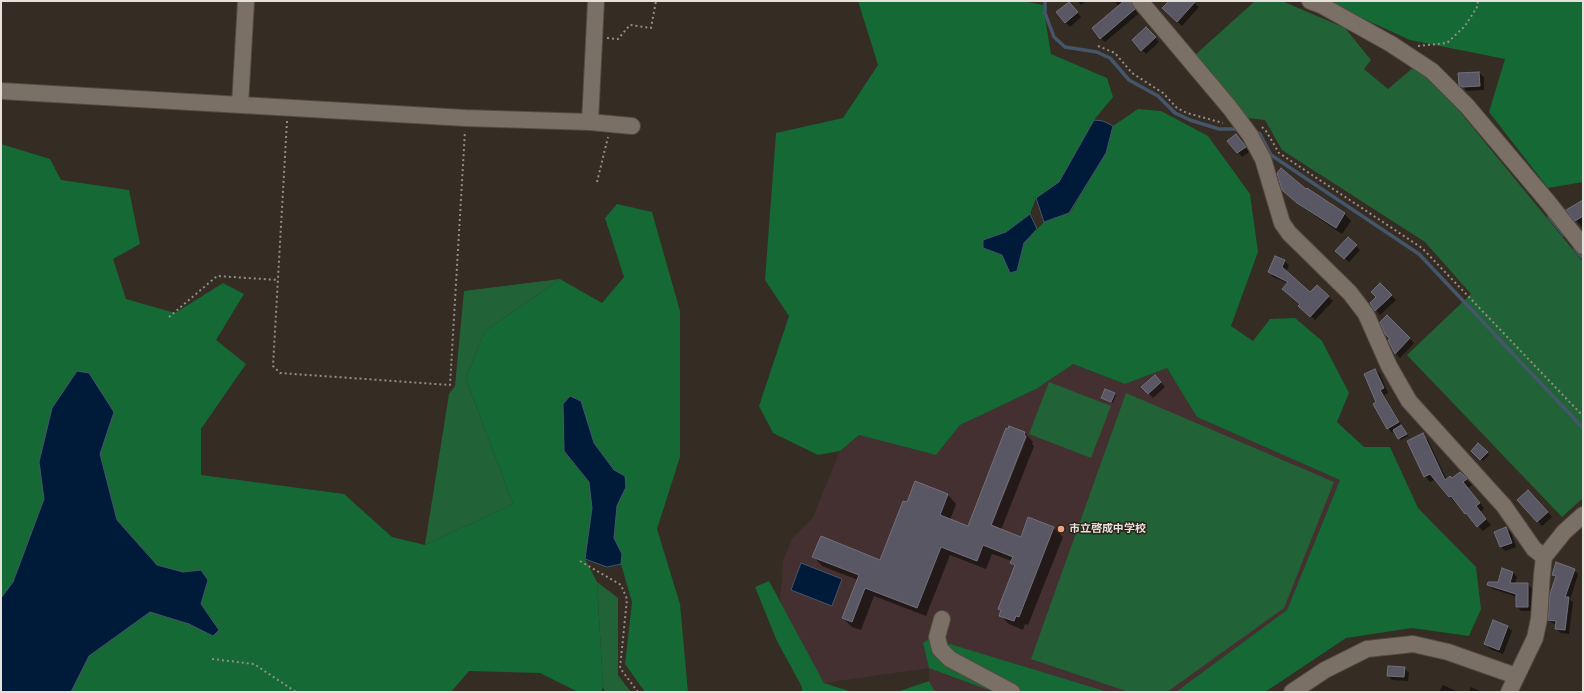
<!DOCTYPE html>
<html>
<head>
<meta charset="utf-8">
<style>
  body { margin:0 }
  #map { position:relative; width:1584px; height:693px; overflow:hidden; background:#352c24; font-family:"Noto Sans",sans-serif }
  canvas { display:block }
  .frame { position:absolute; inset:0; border:2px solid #e7e1db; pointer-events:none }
</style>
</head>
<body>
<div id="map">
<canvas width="1584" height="693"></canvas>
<div class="frame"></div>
</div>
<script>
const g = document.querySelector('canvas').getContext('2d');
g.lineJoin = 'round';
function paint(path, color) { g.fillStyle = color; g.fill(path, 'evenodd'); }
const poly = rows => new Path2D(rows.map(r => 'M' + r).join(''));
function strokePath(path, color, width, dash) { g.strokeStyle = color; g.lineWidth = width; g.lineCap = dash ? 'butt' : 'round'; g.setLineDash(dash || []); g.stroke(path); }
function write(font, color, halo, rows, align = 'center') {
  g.font = font + ' "Noto Sans","Noto Sans JP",sans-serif'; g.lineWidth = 3; g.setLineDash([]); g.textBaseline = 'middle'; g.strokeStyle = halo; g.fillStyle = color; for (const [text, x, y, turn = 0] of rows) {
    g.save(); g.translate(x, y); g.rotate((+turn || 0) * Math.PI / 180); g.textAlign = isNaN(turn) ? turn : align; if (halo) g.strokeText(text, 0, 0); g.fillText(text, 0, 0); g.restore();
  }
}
const education = poly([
  [1073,364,1125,384,1167,368,1197,417,1340,480,1287,610,1208,692,935,692,929,681,929,668,824,683,780,602,783,561,792,539,812,519,840,451,859,435,936,455,960,425,1036,389]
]);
const green = poly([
  [1255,1,1282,1,1345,28,1371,60,1364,69,1388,89,1414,67,1447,96,1583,262,1583,498,1562,517,1407,355,1471,294,1425,242,1282,150,1265,120,1247,118,1195,55],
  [560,279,484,332,466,379,513,504,425,545,449,394,455,386,464,291],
  [1049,382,1111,406,1091,458,1029,434],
  [1126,393,1334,482,1284,608,1167,692,1129,692,1031,659],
  [597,582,618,598,618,675,631,692,605,692,603,687]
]);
const forest = poly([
  [858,1,1023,1,1043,5,1051,54,1107,78,1113,97,1094,120,1059,182,1036,198,1030,214,1006,232,983,240,983,248,1002,255,1010,273,1017,271,1024,243,1044,222,1070,213,1106,153,1113,126,1138,109,1161,111,1208,136,1250,194,1258,252,1231,326,1253,341,1270,319,1295,318,1322,341,1349,393,1337,422,1364,447,1390,447,1418,508,1476,567,1481,609,1469,636,1412,628,1346,638,1265,692,1176,692,1287,610,1340,480,1197,417,1167,368,1125,384,1073,364,1036,389,960,425,936,455,859,435,840,451,818,455,773,433,759,406,789,316,765,280,776,133,843,118,878,65],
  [1325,1,1583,1,1583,182,1548,188,1489,112,1505,59,1410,40],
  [1,144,50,159,61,180,129,190,140,244,113,259,126,299,175,313,223,283,244,294,216,340,246,364,201,429,201,475,344,494,392,537,425,545,513,504,466,379,484,332,560,279,602,303,624,277,605,218,617,204,652,212,680,311,680,457,657,529,680,604,688,692,645,692,625,664,632,602,621,564,622,554,614,538,617,506,614,471,594,443,581,401,564,451,589,482,592,509,585,559,597,582,603,687,601,692,578,692,540,673,469,671,451,692,71,692,89,656,150,612,189,624,213,636,219,630,201,604,208,580,157,565,117,520,100,454,114,412,88,373,77,372,39,462,44,499,13,582,1,598],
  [769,581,824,683,852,692,802,692,802,687,777,641,755,587],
  [930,638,1108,692,994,692,929,668,923,643],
  [929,681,935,692,897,692]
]);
const water = poly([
  [1094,120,1103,121,1113,126,1106,153,1069,213,1044,222,1036,198,1059,182,1094,120],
  [1030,214,1037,229,1024,243,1017,271,1010,273,1002,255,983,248,983,240,1006,232,1030,214],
  [77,371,89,373,114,412,100,454,117,520,157,565,183,572,201,570,208,580,201,604,219,630,213,636,189,624,150,612,89,656,71,692,1,692,1,598,13,582,44,499,39,462,52,408,77,371],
  [570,396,581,401,594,443,614,470,625,476,626,487,617,506,614,538,622,554,621,564,607,567,585,559,592,508,589,482,564,451,563,404,570,396],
  [801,563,842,579,832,606,791,590,801,563]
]);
const shadow = poly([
  [1077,1,1086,1,1081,5],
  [1114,1,1129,1,1138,14,1105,42,1101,38,1119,6],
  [1170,1,1192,1,1199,7,1182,26,1163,8],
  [1073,7,1081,17,1070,27,1065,22],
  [1151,33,1159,42,1146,54,1142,50],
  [1479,73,1484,77,1484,90,1467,91,1460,84],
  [1240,140,1249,152,1242,157,1229,141],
  [1307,189,1345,214,1351,221,1342,234,1305,209,1290,196],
  [1583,203,1583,228,1576,220],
  [1348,238,1360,250,1349,262,1337,251],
  [1284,261,1289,265,1286,272,1310,294,1317,287,1333,301,1315,320,1304,310,1288,283,1273,277,1269,272],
  [1380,284,1396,300,1380,315,1371,303,1377,297],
  [1387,316,1414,343,1400,358,1396,353,1389,341,1391,339],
  [1375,370,1380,374,1388,393,1384,395,1408,436,1401,440,1395,431,1392,433,1388,428,1377,403],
  [1155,376,1165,387,1153,398,1143,387],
  [1114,393,1116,395,1113,403,1102,398],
  [1025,433,1033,442,1032,444,1034,446,1001,530,1021,538,1029,518,1054,528,1063,537,1028,625,1025,624,1023,630,1009,624,1000,615,1002,611,999,609,1015,567,1011,563,1012,561,992,554,986,569,950,555,926,616,874,596,861,630,852,627,843,618,858,580,822,566,814,557,881,561,907,504,948,495,956,504,950,520,968,527],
  [1024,437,1027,437,990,530,988,529],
  [1423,435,1428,440,1447,480,1465,478,1472,485,1468,488,1484,508,1480,512,1491,525,1483,531,1450,497,1436,479,1430,482,1425,476],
  [1478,444,1489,455,1483,461,1472,451],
  [1533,496,1552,517,1542,526,1519,500],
  [1506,528,1511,533,1516,547,1505,551,1501,547],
  [1503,569,1513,572,1517,577,1515,584,1528,584,1532,589,1532,611,1521,611,1517,606,1517,597,1493,589,1488,585,1499,584],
  [1574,570,1578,574,1570,600,1573,602,1569,634,1561,633,1556,629,1557,624,1554,624,1549,620,1556,578,1553,575],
  [1507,626,1512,631,1503,654,1490,649,1485,644],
  [1404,668,1409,673,1408,681,1392,680,1388,676],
  [1443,685,1458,692,1439,692],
  [1471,687,1482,692,1469,692]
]);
const stream = poly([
  [1045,1,1045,13,1054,37,1065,47,1097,52,1110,58,1129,80,1158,96,1175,113,1190,120,1219,129,1239,129],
  [1253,130,1260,134,1271,155,1419,254,1583,428],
  [1549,217,1564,235],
  [1575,249,1583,258]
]);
const building = poly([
  [1124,1,1130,1,1135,9,1100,39,1092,28,1124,1],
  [1169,1,1196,1,1177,22,1162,8,1169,1],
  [1069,2,1078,12,1065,23,1056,12,1069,2],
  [1146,27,1156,37,1141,51,1132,40,1146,27],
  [1479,72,1480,86,1462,87,1459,85,1458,73,1479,72],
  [1236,134,1246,147,1237,153,1227,141,1236,134],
  [1281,168,1306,189,1307,188,1345,213,1336,228,1297,203,1282,190,1277,173,1281,168],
  [1583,200,1583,216,1575,221,1566,210,1583,200],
  [1348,237,1357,245,1344,259,1335,251,1348,237],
  [1275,256,1285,260,1282,267,1310,292,1317,285,1329,296,1310,317,1298,306,1300,304,1282,289,1288,282,1268,272,1275,256],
  [1380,283,1392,295,1375,311,1370,303,1376,297,1371,292,1380,283],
  [1387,315,1410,338,1395,354,1388,340,1390,339,1385,334,1380,322,1387,315],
  [1375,369,1384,388,1380,390,1399,422,1387,429,1373,404,1376,402,1364,374,1375,369],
  [1155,375,1161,382,1148,394,1141,387,1155,375],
  [1105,389,1115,393,1111,402,1101,398,1105,389],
  [1401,425,1407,434,1398,439,1393,430,1401,425],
  [1009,426,1025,432,1024,435,1026,436,991,525,1021,537,1028,517,1054,527,1019,617,1016,616,1014,621,999,616,1001,610,998,609,1015,565,1010,563,1013,557,983,545,977,561,941,547,917,608,865,588,852,622,842,618,859,575,812,557,821,536,880,560,903,501,907,502,915,481,948,494,940,515,968,526,1006,428,1008,429,1009,426],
  [1423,433,1445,480,1450,476,1452,478,1460,472,1467,479,1463,482,1480,503,1476,506,1486,519,1477,527,1466,513,1465,514,1451,496,1449,497,1430,474,1424,477,1407,441,1423,433],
  [1478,443,1488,452,1480,460,1471,451,1478,443],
  [1528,490,1548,512,1537,522,1517,500,1528,490],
  [1506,527,1512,543,1500,547,1494,532,1506,527],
  [1556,562,1575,569,1565,597,1569,597,1565,630,1555,629,1556,621,1548,620,1550,594,1556,576,1552,575,1556,562],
  [1502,568,1513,572,1510,583,1528,583,1528,607,1516,607,1516,594,1487,585,1488,582,1498,582,1502,568],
  [1493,620,1508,626,1499,650,1484,644,1493,620],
  [1388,666,1405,667,1404,677,1387,676,1388,666]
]);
const path = poly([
  [607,38,618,39,630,25,651,28,656,1],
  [1098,46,1115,53,1132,73,1163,93,1177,108,1187,113,1223,123],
  [1418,46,1447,43,1465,26,1477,7,1478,1],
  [287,121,273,366,280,373,450,385,465,131],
  [1262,127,1266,131,1279,153,1422,248,1583,416],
  [597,182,608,137],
  [169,317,217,276,278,280],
  [580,561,621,585,627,599,620,668,638,692],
  [212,659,254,664,296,692]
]);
const minor = poly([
  [1140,1,1230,108,1250,135,1263,159,1282,223,1289,233,1350,293,1366,314,1389,366,1409,401,1504,506,1534,549,1544,557],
  [1310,1,1321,5,1391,44,1432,71,1467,106,1548,202,1583,246],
  [1,91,465,118,590,122,632,126],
  [240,105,246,1],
  [590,122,596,1],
  [942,619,937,637,940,649,950,659,1012,692],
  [1292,692,1325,670,1367,649,1413,644,1448,652,1516,676],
  [1509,692,1535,638,1539,619,1542,574,1544,557,1564,532,1583,515]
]);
const markers = [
  [1061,529,4,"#f2a07e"]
];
const poiNames = [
  ["市立啓成中学校",1069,529]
];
paint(education, '#443030');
paint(green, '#216336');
paint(forest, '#146934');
paint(water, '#001b3a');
strokePath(water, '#45566a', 1);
paint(shadow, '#0007');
strokePath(stream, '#45566a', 3.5);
paint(building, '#595764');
strokePath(building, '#72707d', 1);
strokePath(minor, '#524a43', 18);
strokePath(path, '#958d86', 2, [2, 3]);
strokePath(minor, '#7a7066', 16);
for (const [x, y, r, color] of markers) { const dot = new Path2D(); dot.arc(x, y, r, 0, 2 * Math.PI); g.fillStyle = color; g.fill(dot); strokePath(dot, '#2b231a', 1.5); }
write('bold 11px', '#e7e1db', '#2b231a', poiNames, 'left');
</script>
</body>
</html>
